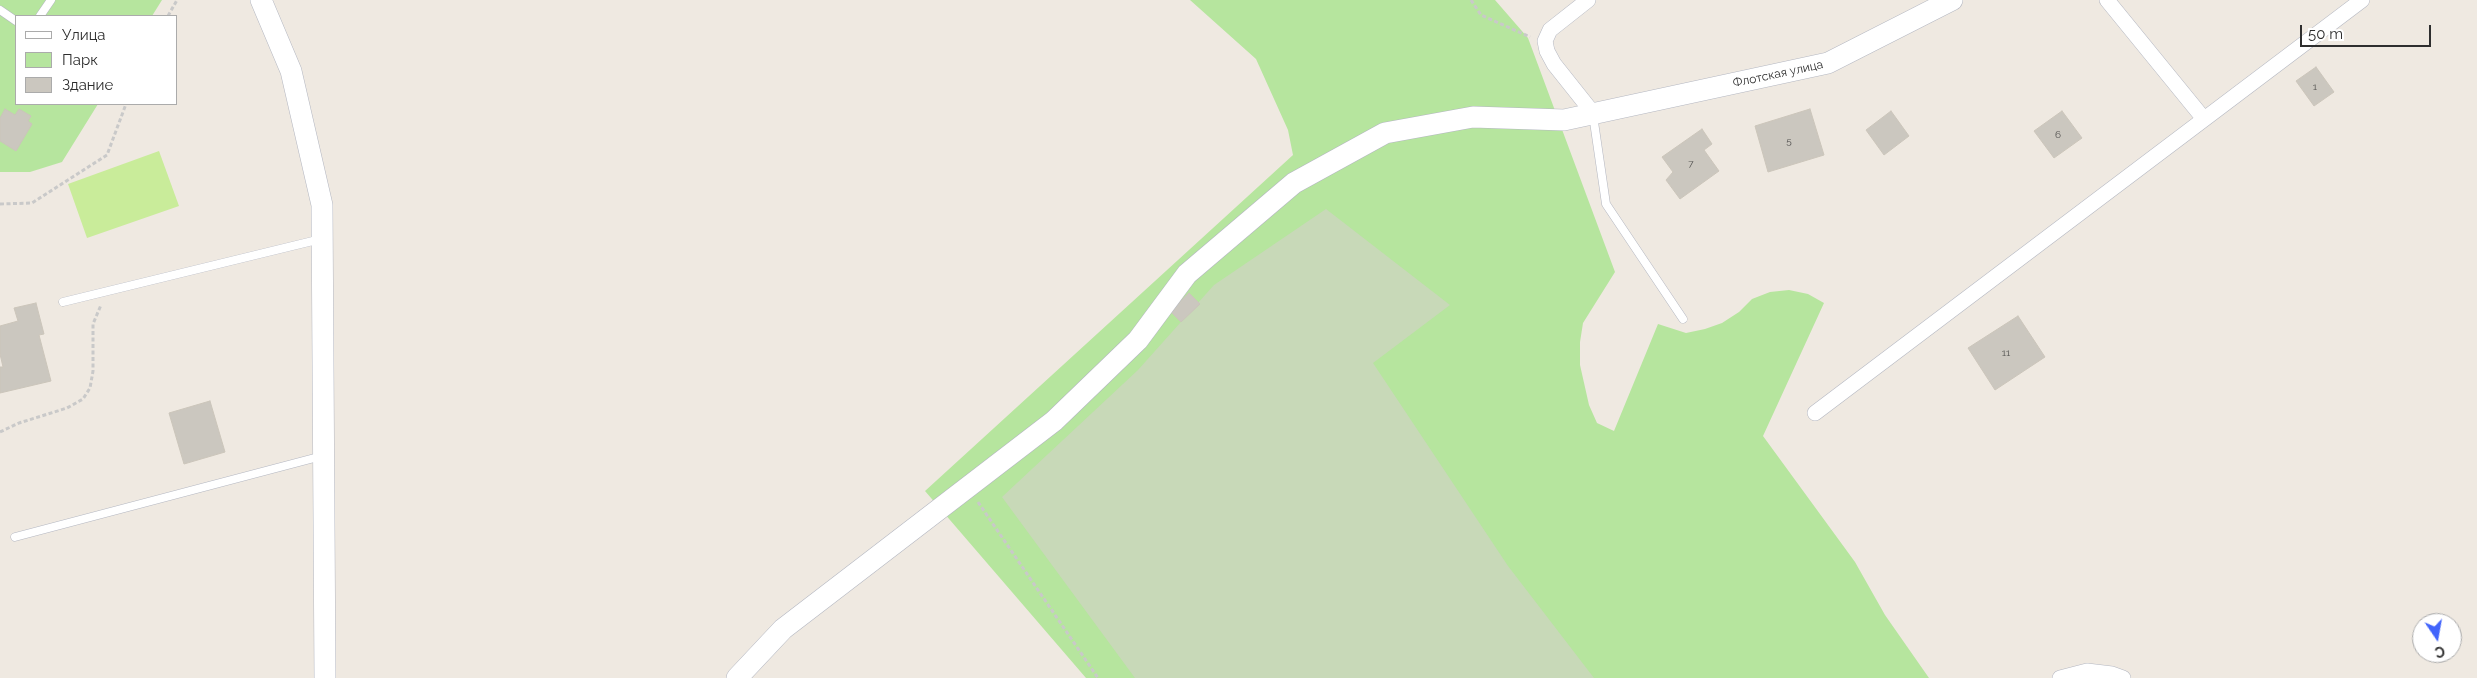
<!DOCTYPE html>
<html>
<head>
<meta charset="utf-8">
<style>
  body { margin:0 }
  #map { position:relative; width:2477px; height:678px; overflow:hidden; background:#efe9e1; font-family:Raleway,sans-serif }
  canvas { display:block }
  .legend { position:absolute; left:15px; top:15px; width:162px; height:90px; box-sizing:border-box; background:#fff; border:1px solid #ababab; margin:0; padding:6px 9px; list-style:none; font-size:15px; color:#2e2e2e }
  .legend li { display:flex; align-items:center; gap:10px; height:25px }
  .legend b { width:25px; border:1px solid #ababab }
  .north { position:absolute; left:2412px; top:613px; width:50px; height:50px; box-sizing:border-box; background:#fff; border:1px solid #ababab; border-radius:50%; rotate:168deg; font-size:14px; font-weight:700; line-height:20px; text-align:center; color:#2e2e2e }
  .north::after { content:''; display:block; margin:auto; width:18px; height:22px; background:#4264fb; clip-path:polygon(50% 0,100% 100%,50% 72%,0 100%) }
  .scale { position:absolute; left:2300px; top:25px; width:131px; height:22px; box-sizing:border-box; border:2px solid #2e2e2e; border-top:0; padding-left:6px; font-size:15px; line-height:18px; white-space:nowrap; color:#2e2e2e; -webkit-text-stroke:4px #fff; paint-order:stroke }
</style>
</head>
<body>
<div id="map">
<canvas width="2477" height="678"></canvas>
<ul class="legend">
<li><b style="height:6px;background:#fff"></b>Улица</li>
<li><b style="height:14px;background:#b6e59e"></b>Парк</li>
<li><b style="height:14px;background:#cbc7bf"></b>Здание</li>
</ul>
<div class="north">С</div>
<div class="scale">50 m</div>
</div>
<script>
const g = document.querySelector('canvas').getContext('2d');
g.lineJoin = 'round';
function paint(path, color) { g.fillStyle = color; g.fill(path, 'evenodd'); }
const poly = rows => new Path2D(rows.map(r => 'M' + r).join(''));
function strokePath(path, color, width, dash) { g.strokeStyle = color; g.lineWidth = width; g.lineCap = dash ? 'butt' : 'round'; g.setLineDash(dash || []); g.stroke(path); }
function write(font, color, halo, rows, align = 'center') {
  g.font = font + ' Raleway,sans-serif'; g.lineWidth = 4; g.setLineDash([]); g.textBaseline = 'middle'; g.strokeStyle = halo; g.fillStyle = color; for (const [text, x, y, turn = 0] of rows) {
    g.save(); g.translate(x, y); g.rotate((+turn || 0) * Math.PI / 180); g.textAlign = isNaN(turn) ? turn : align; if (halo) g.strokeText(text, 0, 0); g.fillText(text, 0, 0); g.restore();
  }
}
const green = poly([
  [0,0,162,0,152,16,16,16,16,104,98,104,62,162,30,172,0,172],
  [1190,0,1495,0,1528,38,1615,272,1583,323,1580,342,1580,365,1589,405,1597,423,1614,431,1658,324,1686,333,1705,329,1722,323,1739,312,1752,299,1770,292,1789,290,1808,294,1824,303,1763,436,1855,562,1885,615,1929,678,1086,678,925,491,1293,155,1288,130,1256,59]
]);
const cemetery = poly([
  [1326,209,1450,305,1373,363,1508,566,1594,678,1135,678,1002,497,1138,370,1214,285]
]);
const pitch = poly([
  [159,151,179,206,87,238,68,184]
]);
const building = poly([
  [2316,67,2334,92,2314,106,2296,81,2316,67],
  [5,109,15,115,19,109,31,116,28,121,32,124,16,151,0,141,0,118,5,109],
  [1810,109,1824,155,1768,172,1755,126,1810,109],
  [1891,111,1909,136,1884,155,1866,130,1891,111],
  [2062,111,2082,138,2054,158,2034,131,2062,111],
  [1702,129,1712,144,1704,150,1719,171,1680,199,1666,180,1673,172,1662,157,1702,129],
  [1189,293,1200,304,1181,322,1170,311,1189,293],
  [36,303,44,334,39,335,51,381,0,393,0,367,3,367,0,354,0,326,18,321,14,308,36,303],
  [2018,316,2045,357,1995,390,1968,348,2018,316],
  [210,401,225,452,184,464,169,413,210,401]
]);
const path = poly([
  [1471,0,1481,15,1530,37],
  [168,16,177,0],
  [0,204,32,203,107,155,126,104],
  [0,432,19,423,67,408,83,399,90,388,93,371,93,324,101,305],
  [978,502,1098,678]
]);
const lane = poly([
  [0,10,16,21],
  [40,16,51,0],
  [1593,115,1606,204,1683,319],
  [63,302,321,239],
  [15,537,322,456]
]);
const street = poly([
  [1588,0,1550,30,1545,41,1547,51,1554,64,1593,113],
  [2107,0,2204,119],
  [1815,413,2362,0],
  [2060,678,2087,671,2112,674,2123,678]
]);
const secondary = poly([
  [261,0,291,71,322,205,325,678],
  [737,678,783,629,1054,421,1138,340,1187,274,1294,183,1385,133,1473,117,1564,120,1828,63,1952,0]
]);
const numberNames = [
  ["1",2315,87],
  ["6",2058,135],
  ["5",1789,141],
  ["7",1691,164],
  ["11",2006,353]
];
const streetNames = [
  ["Флотская улица",1778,74,-12]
];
paint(green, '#b6e59e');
paint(cemetery, '#c8d9b8');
paint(pitch, '#c9ec9a');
paint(building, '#cbc7bf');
strokePath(building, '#cbc5ba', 1);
strokePath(lane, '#b4b7c1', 9);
strokePath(street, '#b4b7c1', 16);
strokePath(secondary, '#b4b7c1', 22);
strokePath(path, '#c9c9c9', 3, [4, 2.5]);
strokePath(lane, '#fff', 8);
strokePath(street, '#fff', 15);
strokePath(secondary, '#fff', 21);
write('10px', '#555452', null, numberNames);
write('12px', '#2e2e2e', '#fff', streetNames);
</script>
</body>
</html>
